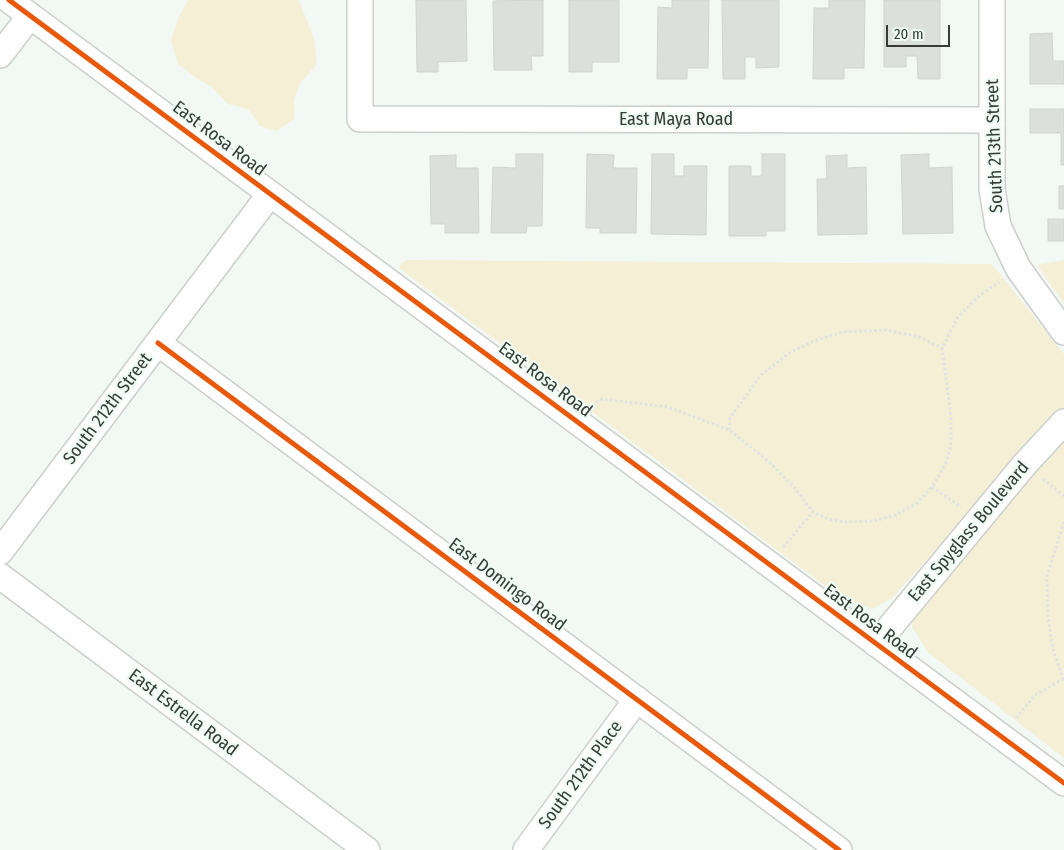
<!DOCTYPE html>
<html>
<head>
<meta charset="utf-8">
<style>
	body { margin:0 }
	#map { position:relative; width:1064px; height:850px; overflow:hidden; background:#f2f8f4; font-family:"Fira Sans Condensed",sans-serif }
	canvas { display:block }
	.scale { position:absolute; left:886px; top:25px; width:64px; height:22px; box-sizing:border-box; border:2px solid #363b37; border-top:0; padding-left:6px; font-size:15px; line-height:18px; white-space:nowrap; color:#363b37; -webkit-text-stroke:4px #eefcf3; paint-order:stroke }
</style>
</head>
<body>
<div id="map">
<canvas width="1064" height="850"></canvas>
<div class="scale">20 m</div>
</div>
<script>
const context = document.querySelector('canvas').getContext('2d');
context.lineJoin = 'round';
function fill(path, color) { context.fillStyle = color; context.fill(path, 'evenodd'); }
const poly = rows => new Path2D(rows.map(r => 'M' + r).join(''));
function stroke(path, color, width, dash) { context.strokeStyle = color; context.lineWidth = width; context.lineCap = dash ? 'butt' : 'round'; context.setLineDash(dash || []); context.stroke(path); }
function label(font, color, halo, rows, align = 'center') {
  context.font = font + ' "Fira Sans Condensed",sans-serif'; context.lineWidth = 4.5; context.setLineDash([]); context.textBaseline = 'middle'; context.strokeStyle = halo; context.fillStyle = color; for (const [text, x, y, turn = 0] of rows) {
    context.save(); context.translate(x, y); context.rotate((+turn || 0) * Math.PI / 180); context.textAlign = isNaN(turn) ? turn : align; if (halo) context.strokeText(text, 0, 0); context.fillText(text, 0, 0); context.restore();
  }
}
fill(poly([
	[188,0,299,0,314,39,317,64,300,83,294,100,294,119,277,131,260,126,248,109,228,104,212,87,199,80,178,64,171,40,179,16],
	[406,260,992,264,1064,354,1064,408,892,598,873,609,840,597,398,267],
	[1064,260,1064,304,1037,265],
	[1064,439,1064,758,929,653,912,627,921,590]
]), '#f5efd5');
const building = poly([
	[416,0,466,0,467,61,438,62,438,72,417,72,416,0],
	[543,0,543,56,531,56,532,70,494,70,493,1,543,0],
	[569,0,619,0,619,62,592,62,592,72,569,72,569,0],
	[672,0,709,0,708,68,687,68,687,79,657,79,658,7,672,8,672,0],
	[722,0,779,0,779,67,756,68,756,57,745,57,745,79,723,79,722,0],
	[829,0,865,0,864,68,844,68,844,79,813,79,814,8,829,8,829,0],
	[884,0,940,0,940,79,918,79,917,56,906,56,906,67,884,67,884,0],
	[1052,33,1053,61,1064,61,1064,84,1030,84,1030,34,1052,33],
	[1030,109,1064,109,1064,165,1061,165,1061,133,1030,133,1030,109],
	[516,154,543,154,542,226,527,226,526,233,491,233,493,167,516,168,516,154],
	[587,154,614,155,613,168,637,168,636,233,600,233,600,228,586,228,587,154],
	[652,154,674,154,674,176,684,176,684,166,707,166,706,235,651,234,652,154],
	[762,154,785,154,785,231,766,231,766,236,729,236,729,166,751,166,751,176,762,176,762,154],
	[929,154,929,168,952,167,953,233,903,234,901,155,929,154],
	[456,155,456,168,478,168,479,233,445,233,445,224,431,224,430,156,456,155],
	[847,155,847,168,866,167,867,234,818,235,817,179,827,179,826,156,847,155],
	[1059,186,1064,186,1064,209,1059,209,1059,186],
	[1048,219,1064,219,1064,241,1048,241,1048,219]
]);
fill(building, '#dce0dc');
stroke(building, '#d0d4d0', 1);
const minor = poly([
	[9,0,1064,783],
	[360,0,360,119,992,120],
	[992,0,992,189,998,226,1018,268,1064,332],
	[0,55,30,16],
	[158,343,839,850],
	[0,552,270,194],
	[0,576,367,850],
	[876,644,1025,464,1064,422],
	[526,850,637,699]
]);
stroke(minor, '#ccd0cd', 28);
stroke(poly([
	[593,406,600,399,668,407,729,430,767,460,793,486,813,512,828,519,844,522,873,521,896,515,917,503,932,487,946,463,951,445,951,417,942,348,958,317,979,296,999,282],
	[729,430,730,418,761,375,789,353,814,341,842,332,886,330,919,337,942,348],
	[1043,479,1064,496],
	[932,487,961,507],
	[1064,522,1047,576,1048,618,1053,649,1064,681],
	[783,547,813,512],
	[1016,718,1035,695,1063,679]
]), '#e0e3e1', 3, [2.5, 2.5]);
stroke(minor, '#fdfefd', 25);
stroke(poly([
	[9,0,1064,783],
	[158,343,839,850]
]), '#e8590c', 5);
label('18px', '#363b37', '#eefcf3', [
	["East Maya Road",676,120],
	["East Rosa Road",219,139,37],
	["South 213th Street",995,146,-92],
	["East Rosa Road",545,380,37],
	["South 212th Street",108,409,-53],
	["East Spyglass Boulevard",969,532,-50],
	["East Domingo Road",507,585,37],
	["East Rosa Road",870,622,37],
	["East Estrella Road",183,713,37],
	["South 212th Place",581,775,-54]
]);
</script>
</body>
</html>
